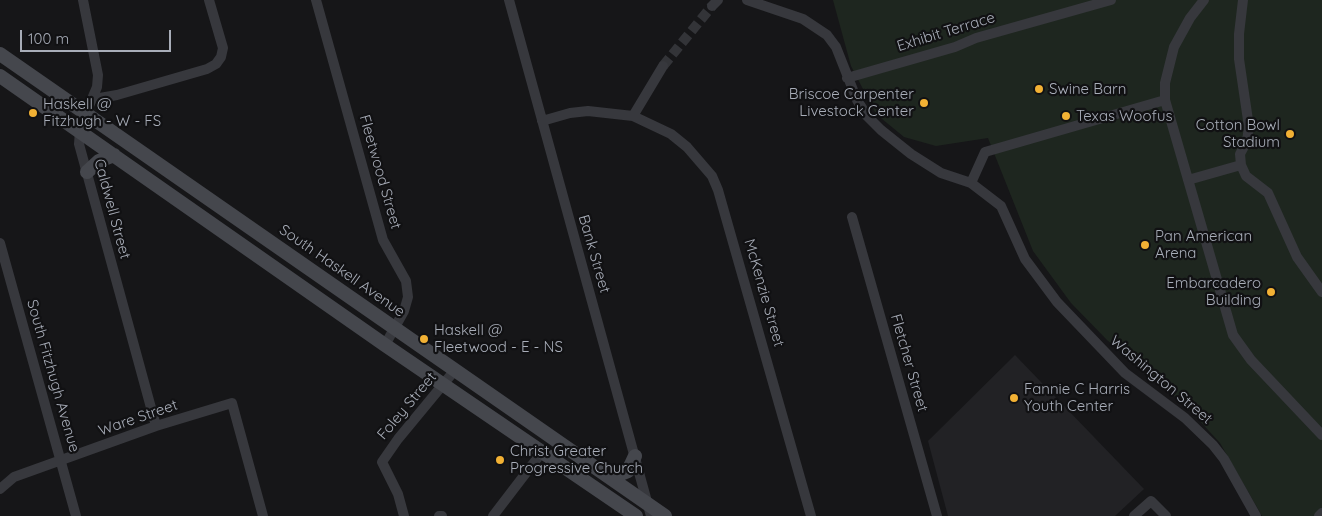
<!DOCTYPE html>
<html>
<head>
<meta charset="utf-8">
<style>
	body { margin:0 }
	#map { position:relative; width:1322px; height:516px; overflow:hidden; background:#161618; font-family:Quicksand,sans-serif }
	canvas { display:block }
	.scale { position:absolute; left:20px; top:30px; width:151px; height:22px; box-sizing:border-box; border:2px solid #a8adb8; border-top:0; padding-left:6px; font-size:15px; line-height:18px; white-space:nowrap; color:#a8adb8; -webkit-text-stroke:4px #111113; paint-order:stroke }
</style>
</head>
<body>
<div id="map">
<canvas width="1322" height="516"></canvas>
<div class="scale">100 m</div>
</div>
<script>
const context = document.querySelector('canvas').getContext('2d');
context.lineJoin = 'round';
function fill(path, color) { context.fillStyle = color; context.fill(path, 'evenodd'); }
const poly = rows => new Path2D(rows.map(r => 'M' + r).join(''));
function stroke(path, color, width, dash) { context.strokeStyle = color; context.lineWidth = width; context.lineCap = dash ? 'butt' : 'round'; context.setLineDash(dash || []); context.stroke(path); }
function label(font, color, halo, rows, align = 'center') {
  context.font = font + ' Quicksand,sans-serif'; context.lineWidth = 4.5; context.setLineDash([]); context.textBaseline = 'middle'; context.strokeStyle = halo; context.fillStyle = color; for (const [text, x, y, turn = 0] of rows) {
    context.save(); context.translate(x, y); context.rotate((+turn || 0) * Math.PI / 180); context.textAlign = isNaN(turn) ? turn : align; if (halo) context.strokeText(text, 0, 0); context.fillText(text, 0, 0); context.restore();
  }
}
fill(poly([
	[1015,355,1144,489,1115,516,948,516,928,441]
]), '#222225');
fill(poly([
	[833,0,1322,0,1322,516,1262,516,1220,443,1186,406,1107,340,1071,303,1033,251,988,138,936,146,904,137,876,114,851,66]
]), '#1e261f');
stroke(poly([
	[663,66,712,6]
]), '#333438', 10, [10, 5]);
stroke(poly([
	[83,0,98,75,97,87,86,113,80,131,79,144,156,426],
	[316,0,383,240,406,281,408,297,404,311,385,345],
	[509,0,651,516],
	[747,0,803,19,827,35,836,47,857,100,867,116,881,130,911,154,941,173,971,183,1001,206,1025,259,1057,302,1125,373,1185,418,1213,445,1224,459,1256,516],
	[1243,0,1239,34,1239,59,1249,127,1247,141,1240,154,1241,165,1246,176,1268,193,1297,257,1322,292],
	[712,6,718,0],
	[847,78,955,47,976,38,1111,0],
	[94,99,117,95,207,69,216,64,221,57,223,48,209,0],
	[1165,100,1233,335,1251,360,1322,435],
	[633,116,671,134,687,147,712,176,718,190,811,516],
	[542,121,570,113,588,111,633,116,663,66],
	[1188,180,1241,165],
	[971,183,985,152,1165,100,1165,83,1174,47,1190,18,1204,0],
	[852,217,937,516],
	[0,243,76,516],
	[0,489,14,477,156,426,232,403,263,516],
	[404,516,398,494,382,462,398,439,455,370],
	[439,516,442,516],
	[493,516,542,452],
	[1134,516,1151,501,1166,516],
	[1319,516,1322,513]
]), '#37383d', 10);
stroke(poly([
	[0,54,665,516],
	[0,76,385,345,636,516],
	[87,172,99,161,114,155],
	[611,478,628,471,635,456]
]), '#45474d', 14);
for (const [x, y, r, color] of [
	[1039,89,5,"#f2b134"],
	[924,103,5,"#f2b134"],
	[33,113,5,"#f2b134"],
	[1066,116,5,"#f2b134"],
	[1290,134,5,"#f2b134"],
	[1145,245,5,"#f2b134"],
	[1271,292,5,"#f2b134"],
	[424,339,5,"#f2b134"],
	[1014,398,5,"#f2b134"],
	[500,460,5,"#f2b134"]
]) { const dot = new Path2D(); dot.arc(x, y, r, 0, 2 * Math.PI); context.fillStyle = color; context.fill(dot); stroke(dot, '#111113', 2); }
label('15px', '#a8adb8', '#111113', [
	["Exhibit Terrace",946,32,-17],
	["Fleetwood Street",380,172,74],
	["Caldwell Street",112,209,75],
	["Bank Street",594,254,74],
	["South Haskell Avenue",342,271,35],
	["McKenzie Street",764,293,74],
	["Fletcher Street",909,363,74],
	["South Fitzhugh Avenue",53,376,74],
	["Washington Street",1161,380,40],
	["Foley Street",407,406,-50],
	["Ware Street",138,418,-19]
]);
label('15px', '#a8adb8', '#111113', [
	["Swine Barn",1049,89],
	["Briscoe Carpenter",914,94,"right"],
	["Livestock Center",914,111,"right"],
	["Haskell @",43,104],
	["Fitzhugh - W - FS",43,121],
	["Texas Woofus",1076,116],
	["Cotton Bowl",1280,125,"right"],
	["Stadium",1280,142,"right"],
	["Pan American",1155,236],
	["Arena",1155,253],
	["Embarcadero",1261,283,"right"],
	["Building",1261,300,"right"],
	["Haskell @",434,330],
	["Fleetwood - E - NS",434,347],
	["Fannie C Harris",1024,389],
	["Youth Center",1024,406],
	["Christ Greater",510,451],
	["Progressive Church",510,468]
], 'left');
</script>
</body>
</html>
